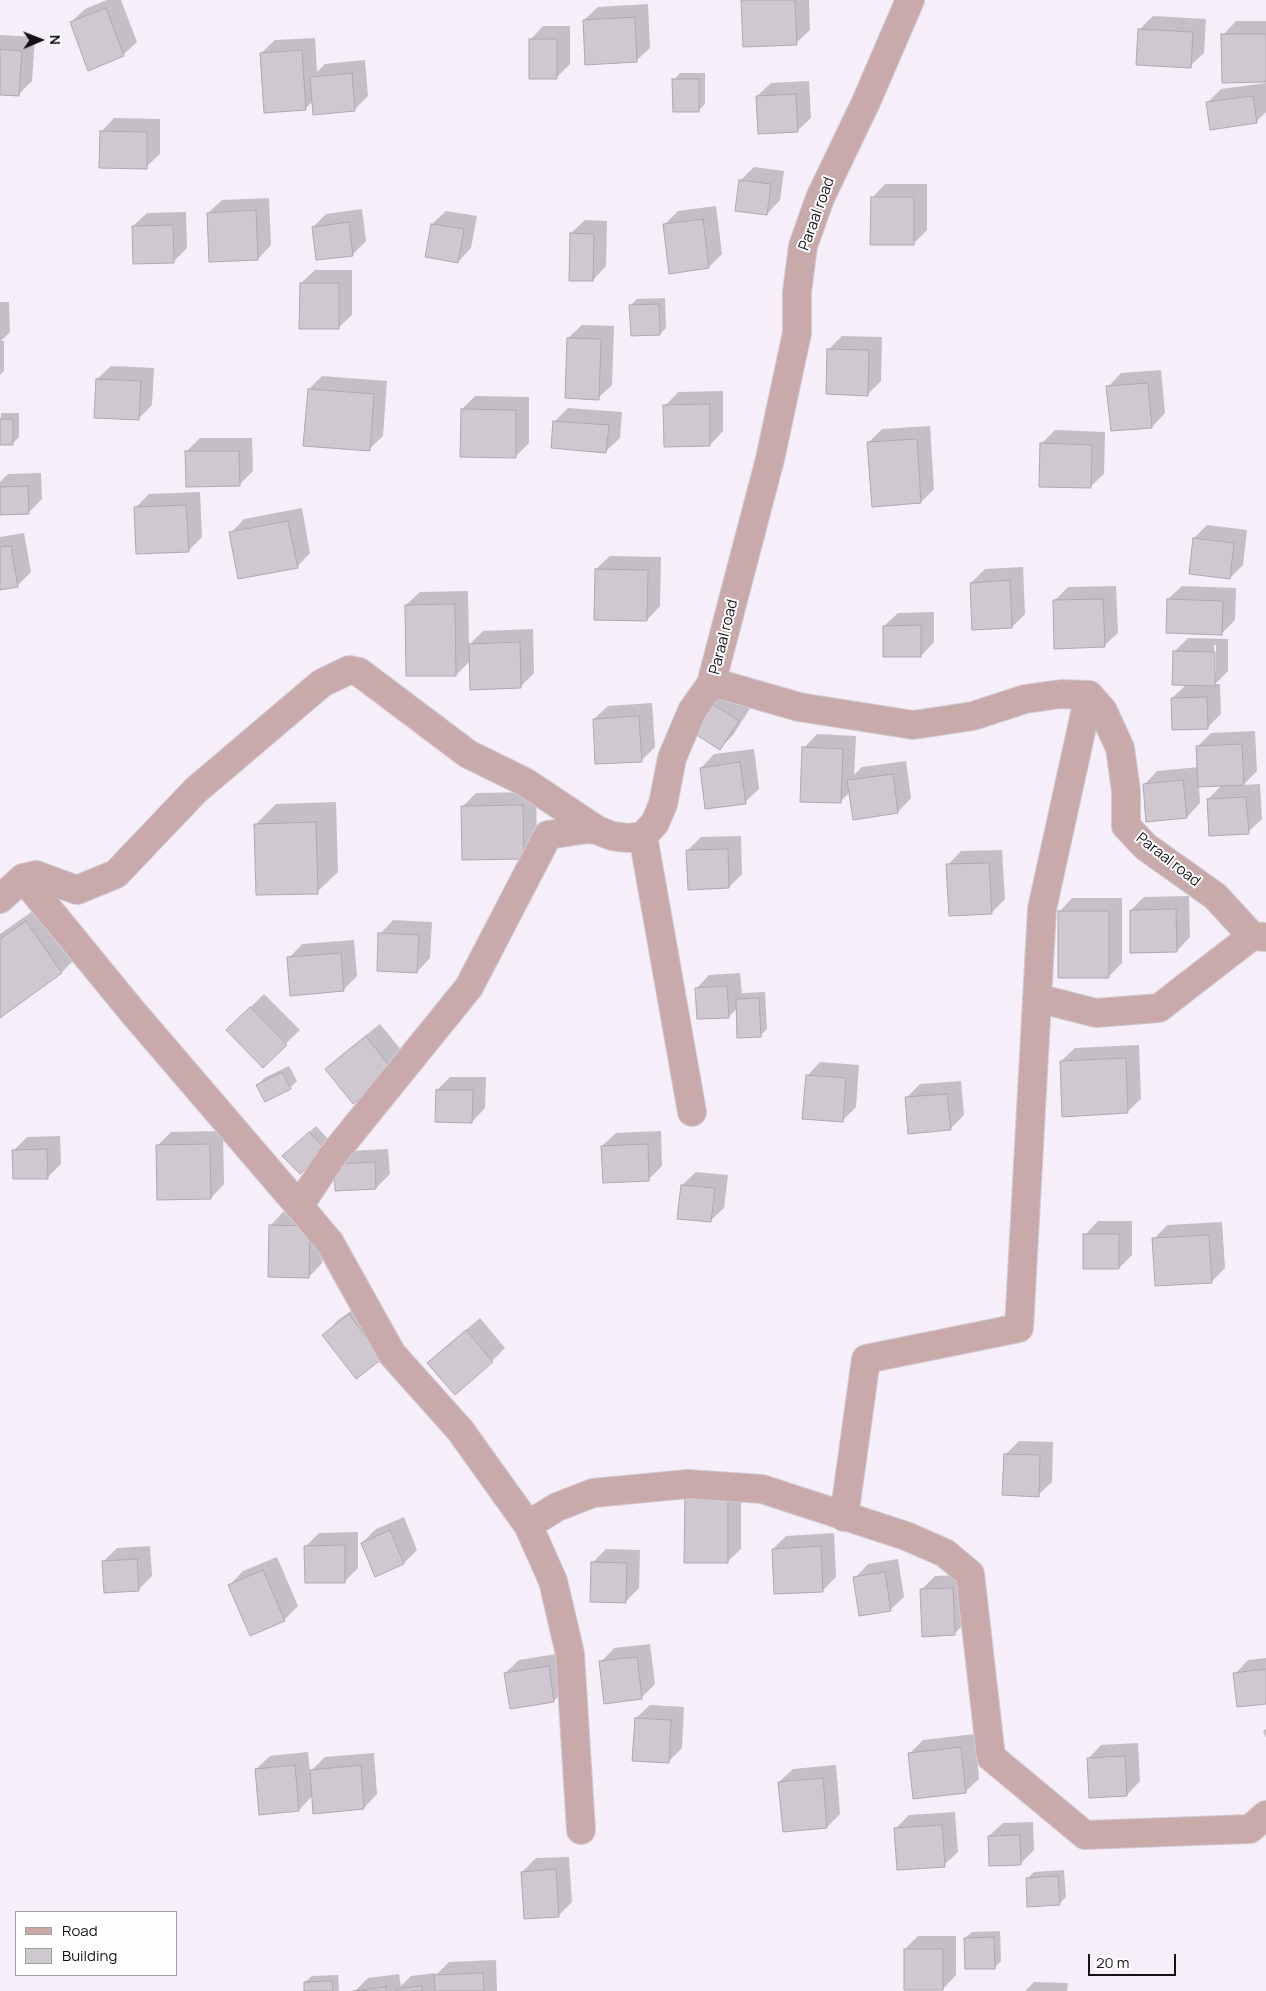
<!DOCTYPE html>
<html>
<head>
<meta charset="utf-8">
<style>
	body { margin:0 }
	#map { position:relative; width:1266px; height:1991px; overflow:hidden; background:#f6eef8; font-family:Manrope,sans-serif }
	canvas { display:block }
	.legend { position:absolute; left:15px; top:1911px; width:162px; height:65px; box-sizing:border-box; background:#fefefe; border:1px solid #a1a0a1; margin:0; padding:6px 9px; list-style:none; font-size:15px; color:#151216 }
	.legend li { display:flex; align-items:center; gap:10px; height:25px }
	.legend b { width:25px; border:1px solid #a1a0a1 }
	.north { position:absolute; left:15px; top:15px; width:50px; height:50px; -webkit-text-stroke:4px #fefefe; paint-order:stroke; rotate:89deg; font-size:14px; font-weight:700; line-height:20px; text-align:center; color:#151216 }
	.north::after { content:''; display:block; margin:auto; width:18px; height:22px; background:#151216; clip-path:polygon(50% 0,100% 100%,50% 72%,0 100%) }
	.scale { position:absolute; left:1088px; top:1954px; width:88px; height:22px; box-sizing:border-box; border:2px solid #151216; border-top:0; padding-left:6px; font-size:15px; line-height:18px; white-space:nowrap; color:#151216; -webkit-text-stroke:4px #fefefe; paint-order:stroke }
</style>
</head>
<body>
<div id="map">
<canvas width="1266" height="1991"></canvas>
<ul class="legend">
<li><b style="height:6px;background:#c9aaab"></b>Road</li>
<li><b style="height:14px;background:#cfc8d1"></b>Building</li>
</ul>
<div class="north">N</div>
<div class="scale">20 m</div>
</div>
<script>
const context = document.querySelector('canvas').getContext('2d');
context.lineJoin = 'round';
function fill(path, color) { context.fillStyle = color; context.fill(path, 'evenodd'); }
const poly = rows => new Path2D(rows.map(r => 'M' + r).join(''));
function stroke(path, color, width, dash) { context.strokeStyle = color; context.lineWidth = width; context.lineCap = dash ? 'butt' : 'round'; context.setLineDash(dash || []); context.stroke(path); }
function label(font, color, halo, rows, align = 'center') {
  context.font = font + ' Manrope,sans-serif'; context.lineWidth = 4; context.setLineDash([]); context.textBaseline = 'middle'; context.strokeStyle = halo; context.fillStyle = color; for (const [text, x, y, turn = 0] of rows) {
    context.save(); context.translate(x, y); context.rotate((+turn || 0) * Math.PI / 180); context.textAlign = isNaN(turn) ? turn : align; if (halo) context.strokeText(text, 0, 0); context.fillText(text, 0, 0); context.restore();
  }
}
fill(poly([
	[107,0,121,0,137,42,123,55,71,22,85,9],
	[743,0,809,0,810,30,796,43],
	[648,4,650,48,636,61,584,20,598,7],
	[1153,16,1206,19,1204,53,1190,66,1139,30],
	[1236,21,1266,21,1266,81,1223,35],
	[543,26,570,26,570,64,557,77,530,40],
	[0,35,35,37,32,81,18,95,0,94],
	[315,38,317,72,325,64,365,60,368,96,354,110,314,100,305,109,261,53,275,40],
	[680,73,705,73,705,104,699,110,674,80],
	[809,81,811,118,797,131,757,96,771,83],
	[1266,83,1266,112,1256,122,1207,103,1221,89],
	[114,118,160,119,160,154,146,167,101,132],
	[754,167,784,171,780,200,767,214,740,181],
	[885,184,927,184,927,230,914,243,872,198],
	[269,198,271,245,258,259,208,213,222,200],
	[716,206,722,254,709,267,664,225,678,211],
	[362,209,366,241,352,255,313,227,326,214],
	[446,211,477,216,471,248,458,262,432,224],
	[186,212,187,248,173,262,133,226,147,213],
	[585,220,607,221,606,266,593,280,571,233],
	[315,270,352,270,352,315,338,328,301,283],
	[665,298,666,328,660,334,630,306,637,299],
	[0,302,9,302,10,332,1,341,4,341,4,371,0,375],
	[582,325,614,326,612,385,598,398,568,338],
	[842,336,882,337,881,381,867,395,829,349],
	[111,366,154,368,152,405,138,419,97,379],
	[1161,370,1165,413,1152,427,1108,387,1121,373],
	[322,376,387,381,383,436,369,449,309,389],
	[723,391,723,431,710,445,665,406,678,392],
	[475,396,529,397,529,443,515,457,462,409],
	[568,408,622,412,620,438,606,451,555,421],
	[1,413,19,413,19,437,12,444,0,444],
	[930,426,934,489,921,502,868,443,882,429],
	[1055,430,1105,432,1104,474,1090,487,1041,444],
	[200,438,252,438,253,471,239,485,186,452],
	[41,473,42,499,28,513,0,514,0,482,8,474],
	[200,492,202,537,188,551,135,508,149,494],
	[302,508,310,553,297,567,231,533,244,519],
	[1207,525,1247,530,1243,565,1230,578,1194,538],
	[24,533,31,572,17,586,0,588,0,537],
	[610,556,661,557,660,606,647,620,596,569],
	[1023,567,1025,614,1012,627,971,583,985,569],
	[1116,586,1118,633,1104,646,1054,601,1068,587],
	[1182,586,1236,588,1235,620,1221,634,1168,599],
	[468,591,469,645,483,631,533,629,534,673,520,687,471,660,456,675,406,605,420,592],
	[934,612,934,642,921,656,884,626,898,613],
	[1188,638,1228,639,1228,671,1215,684,1220,684,1221,714,1207,728,1172,698,1187,684,1174,652],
	[1214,645,1216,645,1216,673,1214,673],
	[725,690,751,707,733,735,719,749,712,703],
	[652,703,655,747,641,761,594,719,608,706],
	[1255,731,1257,771,1243,785,1260,784,1262,819,1248,832,1208,799,1222,785,1199,786,1200,803,1187,817,1144,785,1157,771,1199,767,1198,746,1211,733],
	[817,734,856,736,854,775,862,767,906,761,911,798,898,812,850,792,840,802,804,748],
	[754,749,759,789,745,802,701,768,714,754],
	[536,792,537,845,523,858,463,806,476,793],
	[336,802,338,872,317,892,256,824,276,804],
	[741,836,742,874,729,887,688,850,701,837],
	[1002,850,1005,899,991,913,948,865,961,851],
	[1189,896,1190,937,1177,951,1131,910,1144,897],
	[1072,898,1122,898,1122,963,1109,976,1059,912],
	[47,901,82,952,62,972,0,1016,0,934],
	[393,920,432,922,430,958,417,972,380,934],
	[354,940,357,976,343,990,289,958,302,944],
	[740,973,742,994,743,993,765,992,767,1029,760,1036,737,1008,729,1017,696,989,709,975],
	[264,994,300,1030,263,1066,228,1030],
	[380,1024,407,1057,393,1071,326,1069,340,1056],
	[1139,1045,1141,1099,1127,1112,1061,1061,1075,1048],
	[820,1062,859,1065,856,1107,843,1120,807,1076],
	[289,1066,297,1081,290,1088,258,1085,264,1078],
	[450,1077,486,1077,485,1108,472,1122,437,1090],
	[961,1081,964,1115,950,1129,906,1098,920,1084],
	[316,1126,332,1143,300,1173,291,1149],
	[223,1131,224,1184,211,1198,158,1145,171,1132],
	[661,1131,662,1166,648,1180,602,1146,616,1133],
	[60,1136,61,1164,47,1178,14,1150,27,1137],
	[388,1149,390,1174,376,1188,335,1164,349,1151],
	[696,1172,728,1175,724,1208,710,1221,682,1185],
	[283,1212,323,1212,322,1263,309,1277,270,1226],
	[1098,1221,1132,1221,1132,1255,1119,1268,1085,1235],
	[1222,1222,1225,1268,1212,1281,1154,1239,1167,1225],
	[363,1302,382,1358,324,1335,337,1321],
	[480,1318,505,1348,492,1361,442,1350],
	[1019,1441,1053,1442,1052,1482,1038,1495,1006,1454],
	[741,1481,741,1549,727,1562,685,1562],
	[404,1517,417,1550,404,1563,376,1575,362,1543,376,1529],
	[358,1532,358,1568,345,1581,306,1546,319,1533],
	[834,1533,836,1577,823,1590,773,1549,786,1536],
	[150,1546,152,1576,138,1590,104,1561,117,1548],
	[606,1549,640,1550,639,1588,625,1602,592,1563],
	[277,1557,298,1606,284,1620,230,1585,243,1571],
	[898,1559,904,1597,890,1610,855,1578,868,1564],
	[966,1575,968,1620,954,1634,921,1590,935,1576],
	[650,1644,655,1684,641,1698,601,1662,614,1648],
	[562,1653,567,1687,554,1701,505,1673,519,1660],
	[1266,1658,1266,1703,1235,1674,1248,1660],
	[650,1705,684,1707,682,1748,669,1761,636,1718],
	[1266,1729,1266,1738,1263,1731],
	[975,1734,979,1779,965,1792,910,1753,923,1740],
	[1138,1743,1140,1781,1127,1795,1088,1759,1101,1745],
	[308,1752,310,1772,325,1757,374,1753,377,1794,364,1808,313,1795,299,1810,256,1769,270,1756],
	[836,1765,840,1814,827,1827,779,1782,793,1769],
	[955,1812,958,1852,944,1865,895,1829,909,1815],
	[1033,1822,1034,1850,1020,1864,989,1836,1003,1823],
	[569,1857,572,1902,558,1916,522,1872,536,1858],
	[1064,1870,1066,1897,1059,1904,1027,1879,1034,1872],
	[1000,1931,1001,1961,994,1968,965,1938,972,1932],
	[918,1936,956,1936,956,1975,943,1989,905,1949],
	[496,1960,497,1991,355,1991,368,1978,399,1974,401,1986,411,1976,435,1973,435,1976,449,1962],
	[338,1975,339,1991,306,1991,305,1982,312,1976],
	[1034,1982,1068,1983,1067,1991,1025,1991]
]), '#0003');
const building = poly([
	[741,0,795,0,797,45,743,47,741,0],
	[106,8,124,56,88,71,70,22,106,8],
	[635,17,637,62,585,65,583,20,635,17],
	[1138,29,1193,32,1191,68,1136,65,1138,29],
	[1221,34,1266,34,1266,82,1222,83,1221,34],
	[529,39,557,39,557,79,529,79,529,39],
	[0,49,22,51,19,96,0,95,0,49],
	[302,50,306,110,264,113,260,53,302,50],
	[352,73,355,111,313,115,310,77,352,73],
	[672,79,699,79,699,112,673,112,672,79],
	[796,94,798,132,758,134,756,96,796,94],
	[1253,96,1257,123,1210,130,1206,102,1253,96],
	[100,131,147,132,147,169,99,168,100,131],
	[739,180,771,184,767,215,735,211,739,180],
	[871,197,914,197,914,245,870,245,871,197],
	[256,210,258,260,209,262,207,213,256,210],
	[703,219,709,268,669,274,663,224,703,219],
	[349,222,353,256,316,260,312,227,349,222],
	[431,224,464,229,458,263,425,257,431,224],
	[173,225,174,263,133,264,132,226,173,225],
	[570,233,594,234,593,281,569,281,570,233],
	[300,283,339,283,339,329,299,329,300,283],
	[659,304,660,335,631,336,629,305,659,304],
	[567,338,601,339,599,400,565,398,567,338],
	[827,349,869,350,868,396,826,394,827,349],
	[96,379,141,381,139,420,94,418,96,379],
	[1148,383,1152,428,1111,431,1106,386,1148,383],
	[308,389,374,394,370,451,303,446,308,389],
	[710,404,710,446,664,447,663,405,710,404],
	[461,409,516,410,516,458,460,457,461,409],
	[0,419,13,419,13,445,0,445,0,419],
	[553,421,609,425,606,453,551,448,553,421],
	[917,439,921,503,872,507,867,442,917,439],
	[1040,443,1092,445,1091,488,1039,487,1040,443],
	[185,451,239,451,240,486,186,487,185,451],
	[28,486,29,514,0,515,0,487,28,486],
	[186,505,189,552,136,554,134,507,186,505],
	[288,521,298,568,238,579,229,532,288,521],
	[1193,538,1234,543,1230,579,1189,574,1193,538],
	[11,546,18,587,0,590,0,547,11,546],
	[595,569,648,570,647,621,594,620,595,569],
	[1010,580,1012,628,972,630,970,583,1010,580],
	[1103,599,1105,647,1054,649,1053,600,1103,599],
	[1167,599,1223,601,1222,635,1166,633,1167,599],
	[455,604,456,676,406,676,405,605,455,604],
	[921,625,921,657,883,657,883,626,921,625],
	[520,642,521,688,470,690,469,644,520,642],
	[1173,651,1215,652,1215,686,1172,685,1173,651],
	[1207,697,1208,729,1172,730,1171,698,1207,697],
	[711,703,739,721,720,750,692,732,711,703],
	[639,716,642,762,595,764,593,719,639,716],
	[1242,744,1244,785,1198,787,1196,746,1242,744],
	[802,747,843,749,841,803,800,802,802,747],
	[740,762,746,804,705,809,700,768,740,762],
	[893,774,898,813,853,820,847,780,893,774],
	[1183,780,1187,818,1146,822,1143,784,1183,780],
	[1246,797,1249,834,1209,836,1207,799,1246,797],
	[523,805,524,859,462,860,461,806,523,805],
	[316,822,318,894,256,895,254,824,316,822],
	[728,849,729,888,688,890,686,850,728,849],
	[989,863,992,914,949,916,946,864,989,863],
	[1176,909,1177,952,1130,953,1130,910,1176,909],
	[1058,911,1109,911,1109,978,1058,978,1058,911],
	[26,921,62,973,0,1018,0,939,26,921],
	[378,933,419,935,417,973,377,971,378,933],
	[341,953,344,991,290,996,287,957,341,953],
	[727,986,729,1018,697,1019,695,988,727,986],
	[759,998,761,1037,737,1038,736,999,759,998],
	[250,1007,287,1045,263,1068,226,1030,250,1007],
	[366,1036,394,1072,353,1104,325,1069,366,1036],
	[1126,1058,1128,1113,1062,1117,1060,1061,1126,1058],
	[282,1072,291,1089,265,1102,256,1085,282,1072],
	[806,1075,846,1078,843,1122,802,1119,806,1075],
	[436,1090,473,1090,472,1123,435,1122,436,1090],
	[947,1094,951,1130,908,1134,905,1097,947,1094],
	[309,1132,326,1150,300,1174,282,1156,309,1132],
	[210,1144,211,1199,157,1200,156,1145,210,1144],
	[648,1144,649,1181,603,1183,601,1146,648,1144],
	[47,1149,48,1179,13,1179,12,1150,47,1149],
	[375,1162,376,1189,335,1191,334,1164,375,1162],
	[681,1185,715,1188,711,1222,677,1219,681,1185],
	[269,1225,310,1226,309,1278,268,1277,269,1225],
	[1083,1234,1119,1234,1119,1269,1083,1269,1083,1234],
	[1209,1235,1212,1283,1155,1286,1152,1238,1209,1235],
	[349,1314,382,1359,356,1379,322,1335,349,1314],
	[466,1330,493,1362,455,1395,427,1363,466,1330],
	[1004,1454,1040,1455,1039,1497,1002,1495,1004,1454],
	[685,1494,728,1494,728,1563,684,1563,685,1494],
	[390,1530,404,1564,375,1577,361,1543,390,1530],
	[345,1545,345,1583,305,1583,304,1546,345,1545],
	[821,1546,823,1592,774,1594,772,1549,821,1546],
	[137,1559,139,1591,104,1593,102,1561,137,1559],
	[591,1562,627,1563,626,1603,590,1602,591,1562],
	[263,1570,285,1621,250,1636,228,1585,263,1570],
	[885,1572,891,1611,859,1616,853,1577,885,1572],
	[953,1588,955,1635,922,1637,920,1589,953,1588],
	[637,1657,642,1699,604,1704,599,1661,637,1657],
	[549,1666,554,1702,510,1709,504,1673,549,1666],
	[1266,1669,1266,1704,1237,1707,1233,1673,1266,1669],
	[635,1718,671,1720,669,1763,632,1761,635,1718],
	[961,1747,966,1793,913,1799,908,1753,961,1747],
	[1125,1756,1127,1796,1089,1798,1087,1758,1125,1756],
	[295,1765,299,1811,259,1815,255,1769,295,1765],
	[361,1765,364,1809,313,1814,310,1770,361,1765],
	[823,1778,827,1828,783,1832,778,1782,823,1778],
	[942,1825,945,1867,897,1870,894,1828,942,1825],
	[1020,1835,1021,1865,989,1866,988,1836,1020,1835],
	[556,1869,559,1917,524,1919,521,1872,556,1869],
	[1058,1876,1060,1905,1027,1907,1026,1878,1058,1876],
	[994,1937,995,1969,965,1969,964,1938,994,1937],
	[904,1949,943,1949,943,1990,904,1990,904,1949],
	[483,1973,484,1991,435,1991,434,1975,483,1973],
	[332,1981,333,1991,304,1991,304,1982,332,1981],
	[422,1986,422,1991,397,1991,396,1989,422,1986],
	[386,1987,386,1991,353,1991,386,1987]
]);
fill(building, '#cfc8d1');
stroke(building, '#afa7b1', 1);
const minor = poly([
	[711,684,726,686,799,707,913,725,973,716,1025,699,1061,694,1089,695,1103,711,1120,748,1126,791,1126,826,1146,847,1215,896,1252,936,1266,937],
	[643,836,692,1112],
	[23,878,131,1010,299,1206,330,1243,392,1354,460,1430,528,1525,553,1581,570,1654,581,1830],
	[0,899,23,878,36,875,77,890,116,874,196,790,322,683,349,670,359,672,468,754,525,782,597,830,612,836,628,838,643,836,655,823,663,804,672,758,692,711,711,684,770,459,797,333,797,292,803,246,820,198,866,102,910,0],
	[1037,998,1096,1013,1159,1008,1252,936],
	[299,1206,333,1155,469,987,548,835,587,829,597,830],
	[844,1517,866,1359,1019,1328,1042,909,1089,695],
	[528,1525,557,1507,593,1493,688,1484,762,1489,906,1536,945,1553,970,1574,991,1757,1085,1835,1250,1829,1266,1815]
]);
stroke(minor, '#d2cbd4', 30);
stroke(minor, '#c9aaab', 28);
label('15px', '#151216', '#fefefe', [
	["Paraal road",817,214,-70],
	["Paraal road",724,637,-76],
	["Paraal road",1168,860,38]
]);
</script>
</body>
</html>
